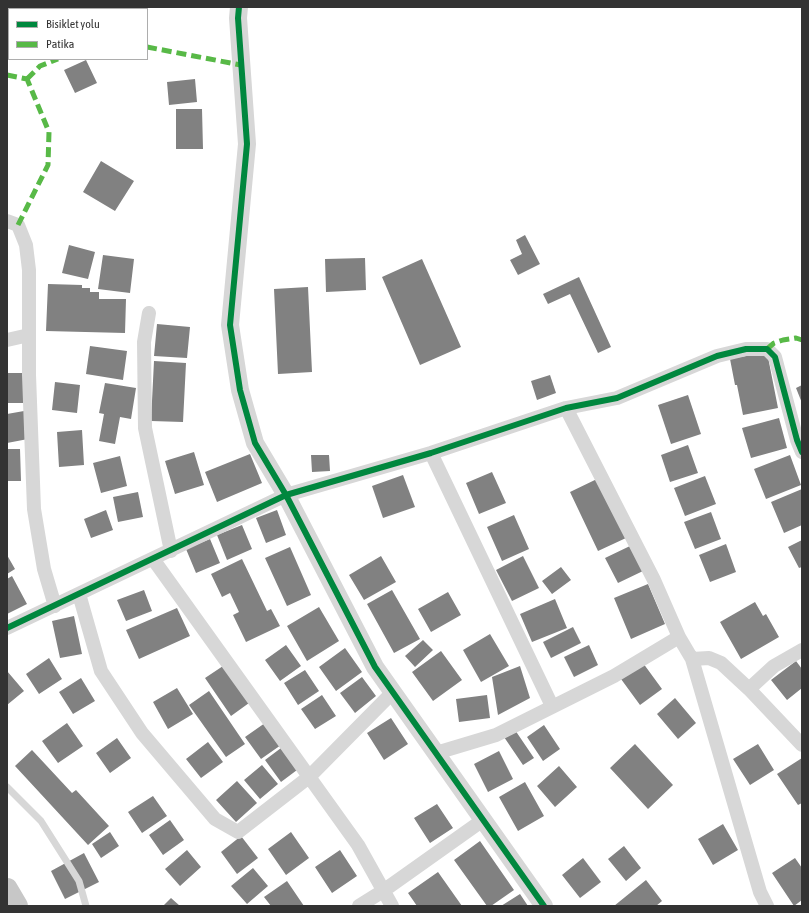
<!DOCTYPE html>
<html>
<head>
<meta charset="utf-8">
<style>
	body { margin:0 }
	#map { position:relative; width:809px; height:913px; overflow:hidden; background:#fff; font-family:"Asap Condensed",sans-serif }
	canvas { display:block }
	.frame { position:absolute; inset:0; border:8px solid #333; pointer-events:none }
	.legend { position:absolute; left:8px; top:8px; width:140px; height:52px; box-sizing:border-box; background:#fff; border:1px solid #adadad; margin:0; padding:5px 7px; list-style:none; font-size:12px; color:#333 }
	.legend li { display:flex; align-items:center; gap:8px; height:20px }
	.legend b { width:20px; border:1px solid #adadad }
</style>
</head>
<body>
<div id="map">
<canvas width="809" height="913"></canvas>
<div class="frame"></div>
<ul class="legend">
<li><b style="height:5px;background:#00873e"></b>Bisiklet yolu</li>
<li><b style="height:5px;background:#58b947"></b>Patika</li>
</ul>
</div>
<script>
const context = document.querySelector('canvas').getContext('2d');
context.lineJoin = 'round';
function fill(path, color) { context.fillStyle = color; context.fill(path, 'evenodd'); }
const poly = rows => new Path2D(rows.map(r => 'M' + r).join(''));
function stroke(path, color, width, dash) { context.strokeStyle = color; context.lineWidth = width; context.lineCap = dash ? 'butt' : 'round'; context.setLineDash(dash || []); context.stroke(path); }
fill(poly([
	[86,60,97,83,75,93,64,70],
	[195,79,197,102,169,105,167,82],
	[176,109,202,109,203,149,176,149],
	[101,161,134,181,115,211,83,192],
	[525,235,540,264,518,275,510,260,522,254,516,240],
	[69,245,95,252,88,279,62,273],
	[103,255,134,259,130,293,98,289],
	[365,258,366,290,326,292,325,259],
	[422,259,461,347,420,365,382,277],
	[579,277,611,347,598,353,570,294,548,304,543,294],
	[48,284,82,285,82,288,90,288,90,292,99,292,99,299,126,299,125,333,46,331],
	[308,287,312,372,278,374,274,289],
	[157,324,190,327,187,358,154,356],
	[90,346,127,351,123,380,86,374],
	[767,352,778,408,743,415,737,385,735,385,730,359],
	[154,361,186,363,183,422,151,421],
	[7,373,26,373,26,403,7,403],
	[550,375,556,393,537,400,531,381],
	[55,382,80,385,77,413,52,410],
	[105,383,136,388,131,419,120,417,115,444,99,441,104,414,99,413],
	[802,385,802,403,796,388],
	[688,395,701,434,671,444,658,405],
	[24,411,28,439,7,443,7,414],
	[779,418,787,448,751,458,742,428],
	[82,430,84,465,59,467,57,432],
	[688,445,698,473,670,482,661,455],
	[7,449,20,449,21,481,7,481],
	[194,452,204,485,175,494,165,461],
	[250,454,262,483,217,502,205,472],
	[311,455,329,455,330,471,312,472],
	[790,455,801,485,766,499,754,469],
	[120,456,127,486,101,493,93,463],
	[492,472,506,503,479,514,466,483],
	[403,475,415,507,383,518,372,486],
	[705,476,716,504,685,516,674,488],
	[599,478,626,538,598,551,570,492],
	[802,489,802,525,784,533,771,502],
	[138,492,143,517,118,522,113,497],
	[106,510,113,530,91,538,84,519],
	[277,510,286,535,266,543,256,518],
	[711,512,721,539,695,549,684,522],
	[514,515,529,549,502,561,487,527],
	[242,525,252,549,227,560,217,535],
	[210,539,220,563,196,573,186,549],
	[802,540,802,567,799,568,788,547],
	[726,544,736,572,710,582,699,555],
	[630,546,643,571,618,583,605,558],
	[290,547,311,595,287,606,265,558],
	[7,555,15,569,7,574],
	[381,556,396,582,364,600,349,575],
	[523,556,539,588,512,601,496,570],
	[242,559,267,611,271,609,280,626,246,642,233,615,239,612,230,593,222,597,211,574],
	[561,567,571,580,552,594,542,581],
	[12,576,27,604,7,614,7,579],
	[648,584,665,624,631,639,614,598],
	[144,590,152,611,126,621,117,600],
	[392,590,420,639,394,653,367,604],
	[448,592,461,615,431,632,418,609],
	[555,599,567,628,532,642,520,614],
	[755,602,763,616,766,614,779,637,741,659,720,622],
	[319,607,339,641,307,661,287,626],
	[177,608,190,636,139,659,126,630],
	[74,616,82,654,60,658,52,621],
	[573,627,581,643,551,658,543,642],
	[490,634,509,666,481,682,463,650],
	[423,640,433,650,415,667,405,656],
	[286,645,301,666,280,681,265,660],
	[589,645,598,665,574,677,564,657],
	[345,648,362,672,336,691,319,667],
	[441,651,462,680,433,701,412,672],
	[49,658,62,679,39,694,26,674],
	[796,661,802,669,802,688,787,700,771,680],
	[643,663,662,689,640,705,621,679],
	[223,666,249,703,231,716,205,678],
	[520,666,530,698,498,715,492,677],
	[305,670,319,691,298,705,284,683],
	[7,671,24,691,7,705],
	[362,677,376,696,355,713,340,693],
	[81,678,95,701,73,714,59,692],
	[177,688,193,714,168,729,153,702],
	[209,691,245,744,226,757,189,705],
	[322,695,336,716,315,729,301,709],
	[487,695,490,718,459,722,456,699],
	[675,698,696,723,678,739,657,714],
	[391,718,408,744,384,760,367,733],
	[67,723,83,746,58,763,42,741],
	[265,723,281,745,261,759,245,737],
	[544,725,560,749,543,761,527,737],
	[515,730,534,758,523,765,504,737],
	[117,738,131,758,110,773,96,753],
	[208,742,223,762,201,778,186,759],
	[635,744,673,785,648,809,610,768],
	[758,744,774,770,750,785,733,759],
	[285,745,301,767,281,782,265,760],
	[32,750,72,793,76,790,109,826,88,845,15,766],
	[499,751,513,779,488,792,474,764],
	[802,758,802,803,798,805,777,774],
	[262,765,278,784,260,799,244,780],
	[559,766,577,787,555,807,537,786],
	[237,781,257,803,236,822,216,800],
	[525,782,544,816,518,831,499,797],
	[153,796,167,816,142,833,128,812],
	[437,804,453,828,430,843,414,818],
	[170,820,184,840,163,855,149,835],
	[723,824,738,850,713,865,698,839],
	[110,832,119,846,101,858,92,844],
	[291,832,309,858,286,875,268,849],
	[241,836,258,858,237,874,221,852],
	[480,841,514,890,491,906,487,906,454,860],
	[624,846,641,868,626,881,608,859],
	[187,850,201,867,180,886,165,869],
	[340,850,357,876,332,893,315,867],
	[84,853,99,882,65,899,51,871],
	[583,858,601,882,580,898,562,875],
	[795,858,802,868,802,900,794,906,772,873],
	[253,868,268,886,247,904,231,886],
	[438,872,462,906,417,906,408,893],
	[646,880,662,901,656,906,614,906],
	[287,881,304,906,271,906,264,897],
	[520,894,528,906,501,906],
	[171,898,180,906,163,906]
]), '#818181');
stroke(poly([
	[7,787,41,821,79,881,86,906]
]), '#d7d7d7', 7);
stroke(poly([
	[7,221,18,225,26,245,29,270,29,375,34,509,44,569,55,606],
	[149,313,144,342,145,428,171,551],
	[7,340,29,335],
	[566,408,654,580,679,637,692,659,760,892,767,906],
	[431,453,552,706],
	[153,559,358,845,392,906],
	[79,594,101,671,142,733,215,819,238,832,309,777,393,692],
	[7,628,286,495,431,453,566,408,617,398,717,356,746,349,767,349,775,357,797,440,802,452],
	[692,659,709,658,721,663,749,689,802,745],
	[749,689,774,666,802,650],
	[436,753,496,735,614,676,679,637],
	[359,906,383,891,483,820]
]), '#d7d7d7', 14);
stroke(poly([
	[239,7,238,18,247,144,230,325,240,390,255,443,286,495,375,667,544,906]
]), '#d7d7d7', 18);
stroke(poly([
	[7,889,17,906]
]), '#c7c7c7', 22);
stroke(poly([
	[147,47,241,65],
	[7,75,27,79],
	[27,79,40,66,58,59],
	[18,225,48,165,49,132,27,79],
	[767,349,774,343,783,340,796,338,802,340]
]), '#58b947', 5, [10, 5]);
stroke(poly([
	[239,7,238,18,247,144,230,325,240,390,255,443,286,495,375,667,544,906],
	[7,628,286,495,431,453,566,408,617,398,717,356,746,349,767,349,775,357,797,440,802,452]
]), '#00873e', 6);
</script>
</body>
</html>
